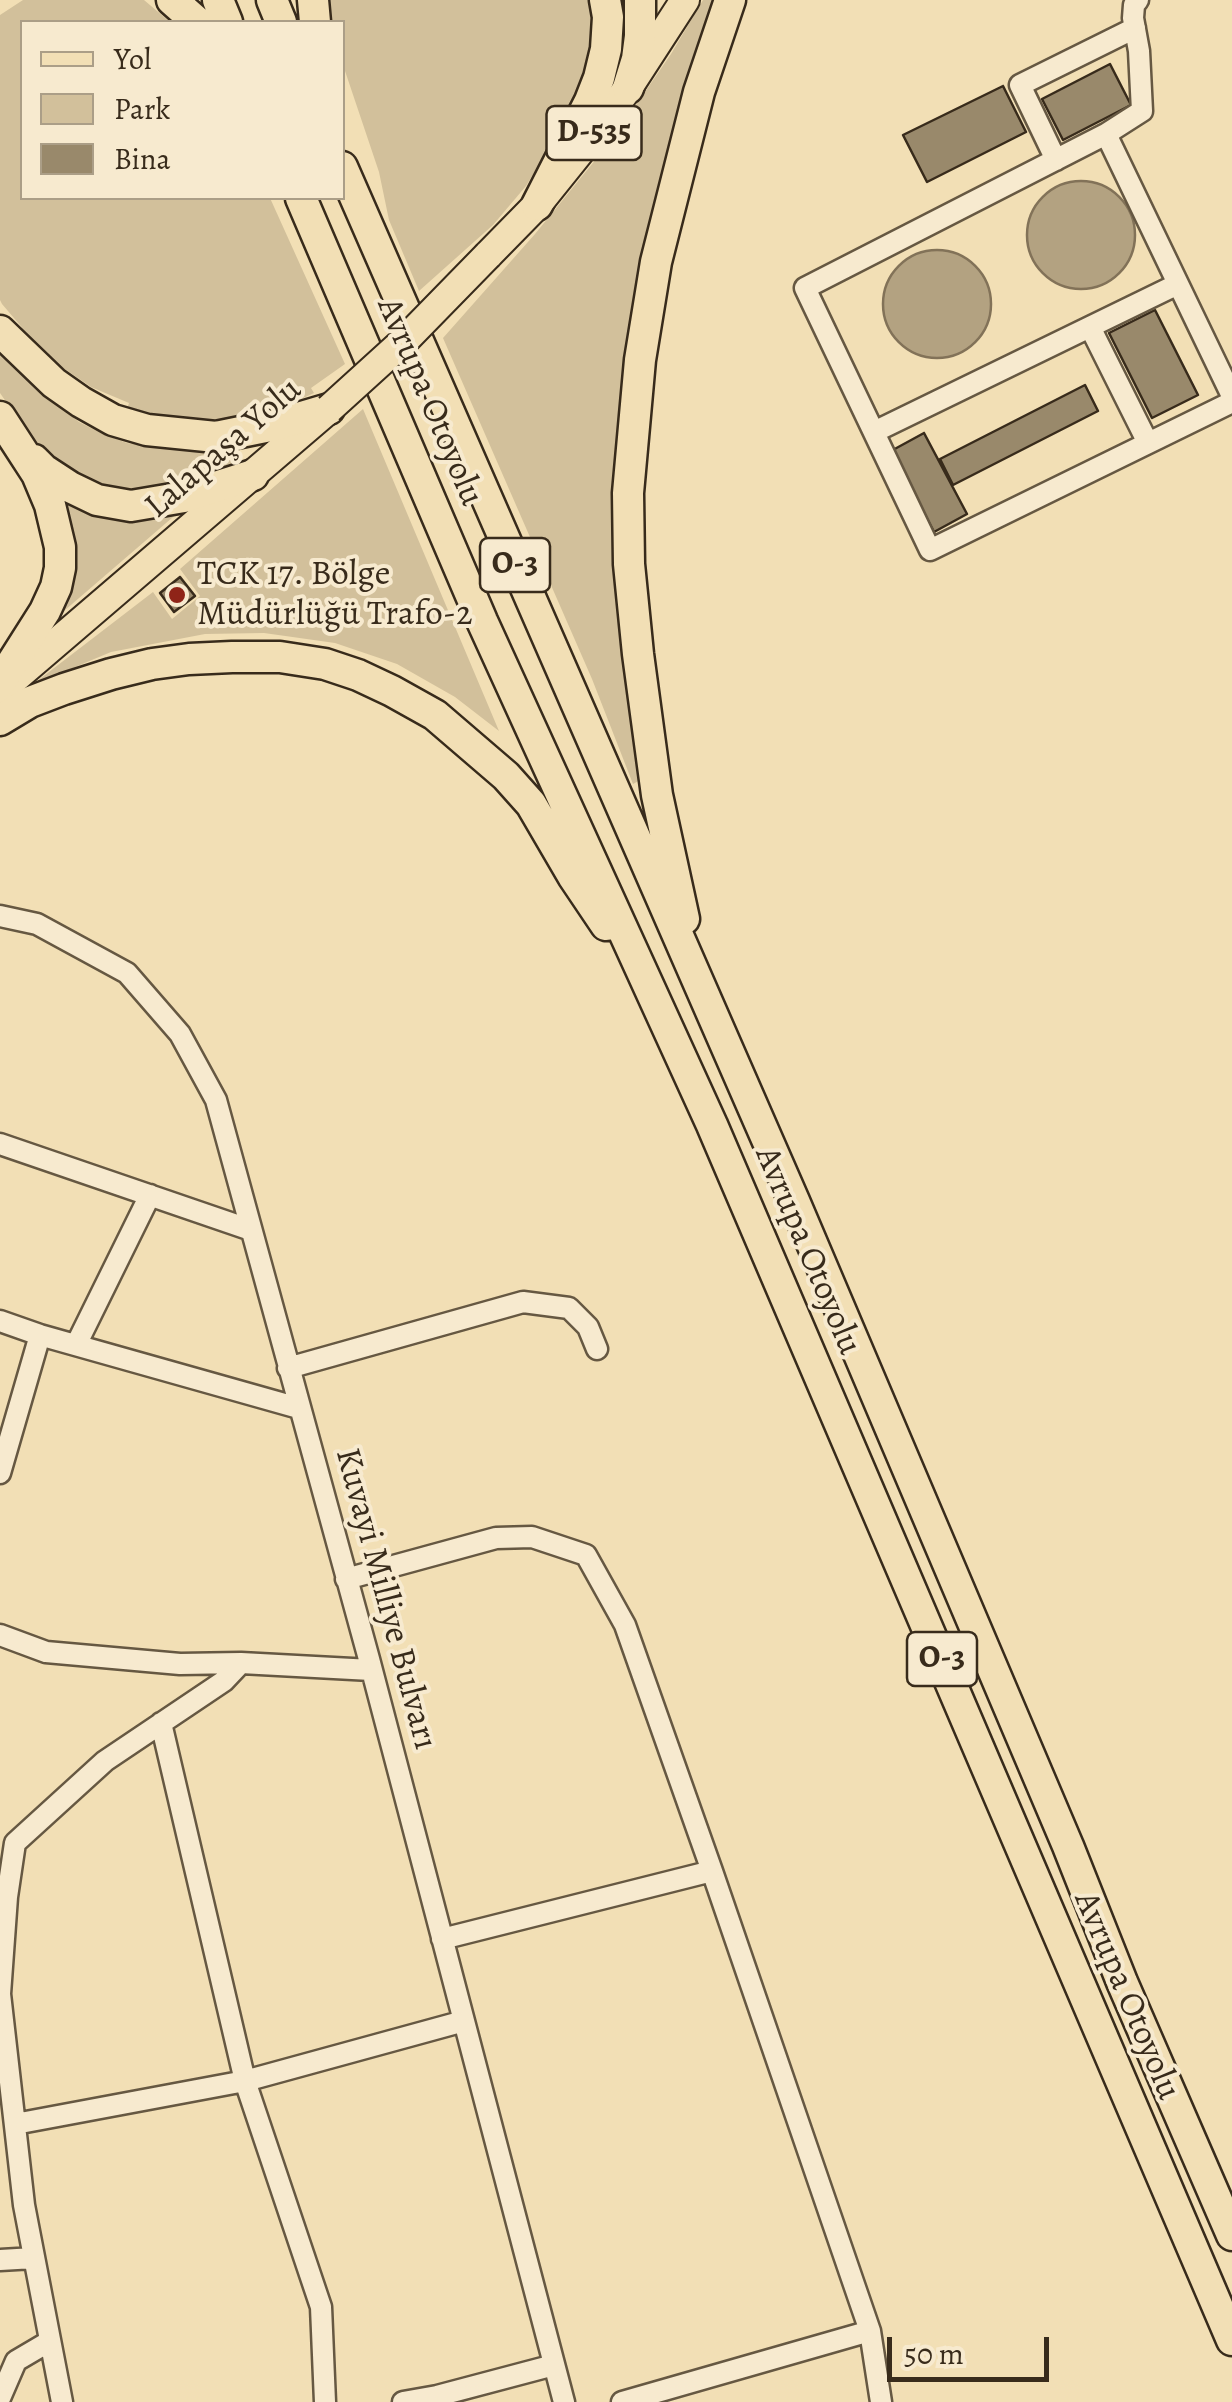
<!DOCTYPE html>
<html>
<head>
<meta charset="utf-8">
<style>
	body { margin:0 }
	#map { position:relative; width:1232px; height:2402px; overflow:hidden; background:#f2dfb5; font-family:Alegreya,serif }
	canvas { display:block }
	.legend { position:absolute; left:20px; top:20px; width:325px; height:180px; box-sizing:border-box; background:#f7eacf; border:2px solid #ab9e87; margin:0; padding:12px 18px; list-style:none; font-size:30px; color:#382b1b }
	.legend li { display:flex; align-items:center; gap:20px; height:50px }
	.legend b { width:50px; border:2px solid #ab9e87 }
	.scale { position:absolute; left:887px; top:2337px; width:162px; height:45px; box-sizing:border-box; border:5px solid #382b1b; border-top:0; padding-left:12px; font-size:30px; line-height:35px; white-space:nowrap; color:#382b1b; -webkit-text-stroke:8px #f7eacf; paint-order:stroke }
</style>
</head>
<body>
<div id="map">
<canvas width="1232" height="2402"></canvas>
<ul class="legend">
<li><b style="height:12px;background:#f2dfb5"></b>Yol</li>
<li><b style="height:28px;background:#d2c09b"></b>Park</li>
<li><b style="height:28px;background:#99896b"></b>Bina</li>
</ul>
<div class="scale">50 m</div>
</div>
<script>
const context = document.querySelector('canvas').getContext('2d');
context.lineJoin = 'round';
function fill(path, color) { context.fillStyle = color; context.fill(path, 'evenodd'); }
const poly = rows => new Path2D(rows.map(r => 'M' + r).join(''));
function stroke(path, color, width, dash) { context.strokeStyle = color; context.lineWidth = width; context.lineCap = dash ? 'butt' : 'round'; context.setLineDash(dash || []); context.stroke(path); }
function label(font, color, halo, rows, align = 'center') {
  context.font = font + ' Alegreya,serif'; context.lineWidth = 8; context.setLineDash([]); context.textBaseline = 'middle'; context.strokeStyle = halo; context.fillStyle = color; for (const [text, x, y, turn = 0] of rows) {
    context.save(); context.translate(x, y); context.rotate((+turn || 0) * Math.PI / 180); context.textAlign = isNaN(turn) ? turn : align; if (halo) context.strokeText(text, 0, 0); context.fillText(text, 0, 0); context.restore();
  }
}
fill(poly([
	[23,0,144,0,170,22,22,22,22,198,270,198,345,364,311,388,314,393,275,411,236,422,202,423,127,409,129,403,91,387,56,363,25,331,2,304,0,300,0,15],
	[323,0,590,0,594,16,595,38,589,64,573,107,526,186,493,225,419,291,389,220,379,172,343,65,342,22,329,22],
	[703,0,720,0,698,56,661,180,640,272,620,401,614,532,642,779,633,784,592,679,443,338,535,234,614,137,671,54],
	[0,353,39,391,79,422,103,434,127,443,170,449,210,450,232,447,238,459,219,473,196,482,138,492,109,490,84,481,50,459,24,428,0,393],
	[363,409,499,731,455,697,397,664,335,643,264,633,205,634,111,652,32,685,153,592,172,619,200,596,180,569],
	[57,492,180,511,57,617]
]), '#d2c09b');
const water = poly([
	'1027 235a54 54 0 1 1 108 0a54 54 0 1 1-108 0Z',
	'883 304a54 54 0 1 1 108 0a54 54 0 1 1-108 0Z'
]);
fill(water, '#b3a281');
stroke(water, '#827258', 2.5);
const building = poly([
	[1110,64,1131,105,1063,140,1042,99,1110,64],
	[1003,86,1026,132,927,182,903,135,1003,86],
	[1155,310,1198,395,1152,418,1109,333,1155,310],
	[1085,385,1098,411,953,485,940,459,1085,385],
	[924,433,967,514,934,532,891,451,924,433],
	[180,577,195,596,174,612,160,593,180,577]
]);
fill(building, '#99896b');
stroke(building, '#382b1b', 2.5);
const minor = poly([
	[1138,0,1134,5,1133,18,1139,51,1142,111,1106,134,805,288,930,550,1232,402],
	[1106,134,1232,396],
	[1056,160,1020,85,1135,28],
	[1090,327,1148,443],
	[874,432,1178,284],
	[0,916,37,924,127,973,180,1034,216,1100,369,1659,564,2402],
	[0,1144,251,1230],
	[0,1321,40,1335,299,1408],
	[76,1345,150,1195],
	[288,1368,523,1302,569,1308,588,1327,597,1349],
	[0,1473,40,1335],
	[346,1579,496,1538,532,1537,586,1555,625,1625,712,1871,870,2331,881,2402],
	[0,1635,46,1652,180,1664,241,1663],
	[161,1723,245,2081,321,2307,325,2402],
	[442,1939,712,1871],
	[15,2124,245,2081,464,2021],
	[0,2260,34,2258],
	[0,2398,16,2361,50,2341],
	[62,2402,24,2205,0,1994,7,1897,15,1843,105,1761,224,1681,241,1663,371,1670],
	[403,2402,437,2396,554,2365],
	[622,2402,870,2331]
]);
const major = poly([
	[488,255,537,205,586,144,628,88,685,0],
	[1,690,329,409]
]);
const highway = poly([
	[172,0,197,22],
	[218,0,227,22],
	[272,0,281,22],
	[313,0,315,22],
	[628,88,637,59,640,36,640,0],
	[342,167,794,1201,1068,1846,1122,1982,1232,2235],
	[301,198,482,621,712,1125,1232,2340],
	[537,205,590,101,599,78,606,49,608,17,605,0],
	[0,331,54,383,81,402,113,420,147,430,216,437,275,425,329,409],
	[0,417,37,474,50,505,60,547,60,568,56,587,45,611,0,682],
	[34,460,44,470,70,487,97,500,131,506,184,497,253,475],
	[0,720,30,702,64,689,111,674,152,664,189,659,232,657,280,657,325,664,358,675,392,691,435,715,506,776,531,804,573,876,606,925],
	[684,919,657,795,638,654,629,564,628,493,640,360,656,262,699,92,730,0]
]);
stroke(minor, '#665842', 25);
stroke(major, '#382b1b', 32);
stroke(highway, '#382b1b', 35);
stroke(minor, '#f7eacf', 20);
stroke(major, '#f2dfb5', 28);
stroke(highway, '#f2dfb5', 30);
const majorBridge = poly([
	[329,409,405,340,488,255]
]);
stroke(majorBridge, '#382b1b', 32, []);
stroke(majorBridge, '#f2dfb5', 28);
for (const [x, y, r, color] of [
	[177,595,10,"#8f2418"]
]) { const dot = new Path2D(); dot.arc(x, y, r, 0, 2 * Math.PI); context.fillStyle = color; context.fill(dot); stroke(dot, '#f7eacf', 4); }
for (const [x, y, w] of [
	[594,133,95],
	[515,565,70],
	[942,1659,70]
]) { const box = new Path2D(); box.roundRect(x - w / 2, y - 27, w, 54, 8); context.fillStyle = '#f7eacf'; context.fill(box); stroke(box, '#382b1b', 2.5); }
label('bold 32px', '#382b1b', null, [
	["D-535",594,133],
	["O-3",515,565],
	["O-3",942,1659]
]);
label('35px', '#382b1b', '#f7eacf', [
	["Avrupa Otoyolu",429,402,67],
	["Lalapaşa Yolu",224,449,-41],
	["Avrupa Otoyolu",807,1251,67],
	["Kuvayi Milliye Bulvarı",385,1599,75],
	["Avrupa Otoyolu",1126,1996,67]
]);
label('35px', '#382b1b', '#f7eacf', [
	["TCK 17. Bölge",197,575],
	["Müdürlüğü Trafo-2",197,615]
], 'left');
</script>
</body>
</html>
